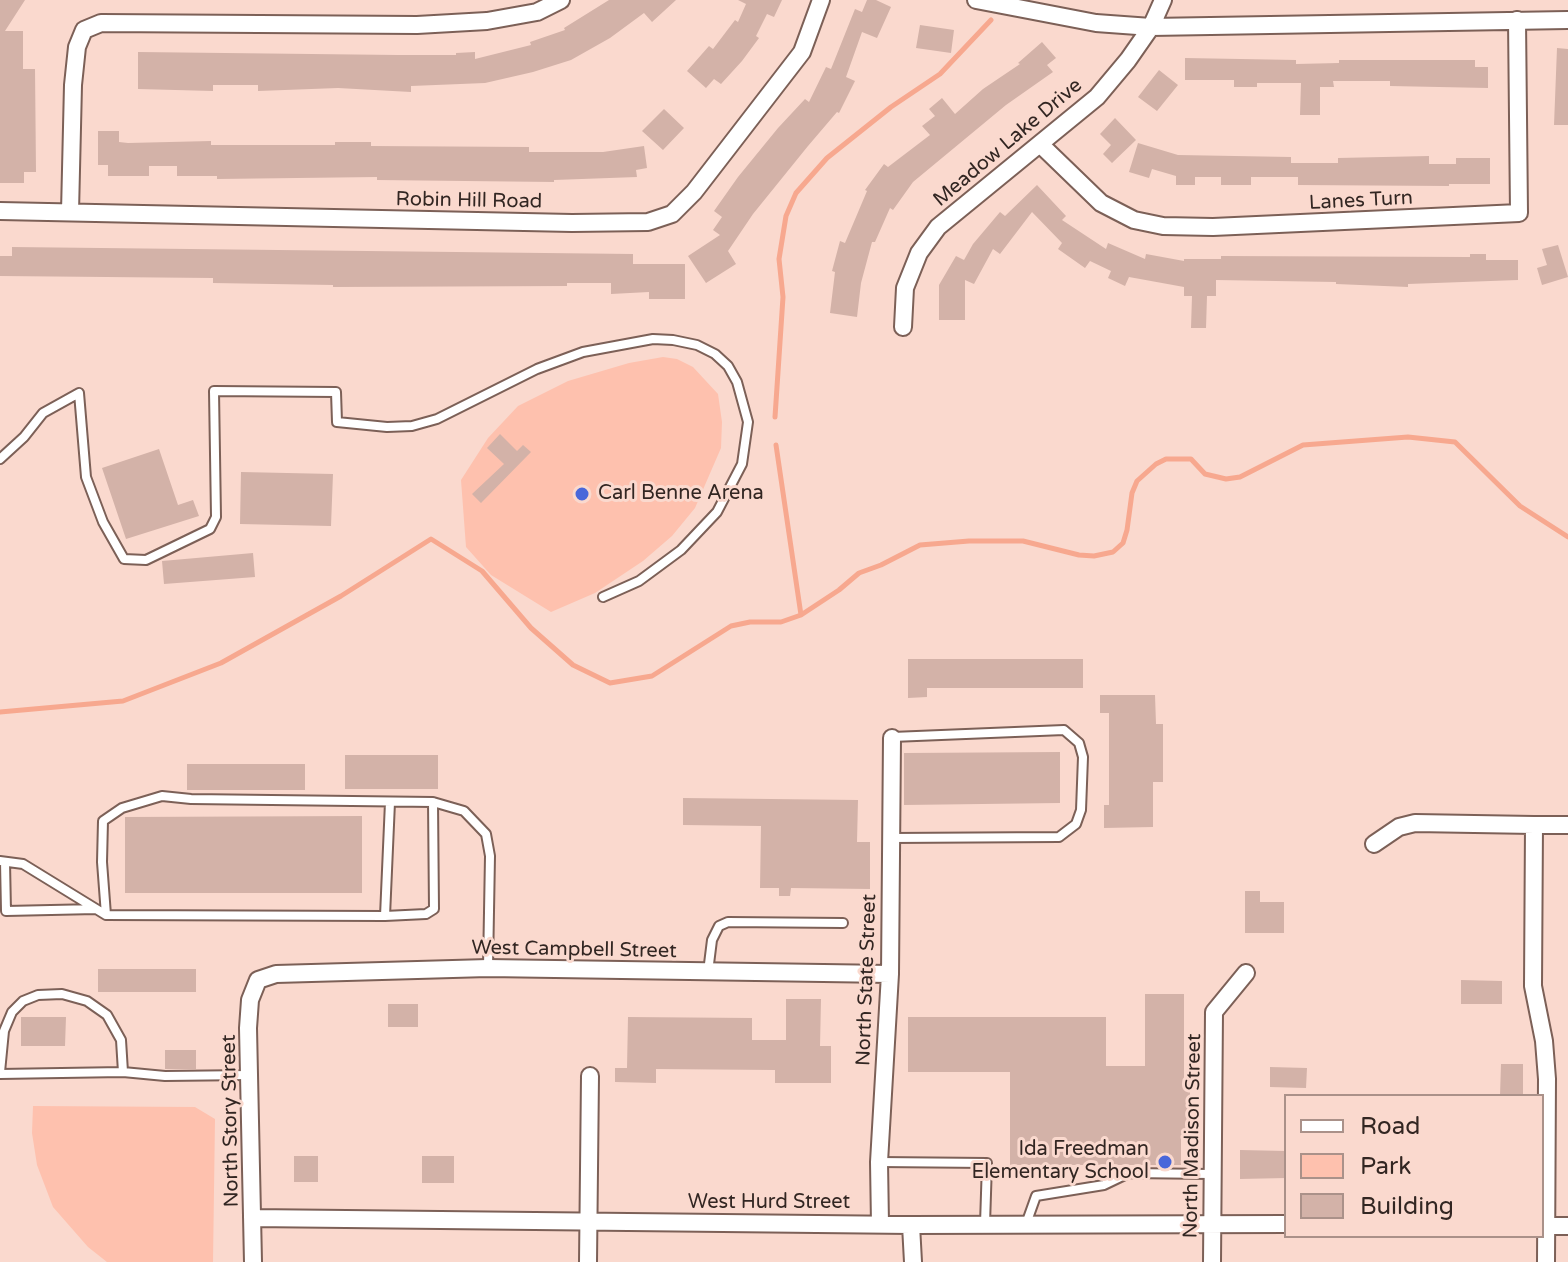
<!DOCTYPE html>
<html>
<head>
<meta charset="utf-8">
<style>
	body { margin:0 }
	#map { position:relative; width:1568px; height:1262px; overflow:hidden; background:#fad9ce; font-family:"Varela Round",sans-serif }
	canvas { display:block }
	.legend { position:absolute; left:1284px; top:1094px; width:260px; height:144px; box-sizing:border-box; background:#fad9ce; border:2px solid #aa9189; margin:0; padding:10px 14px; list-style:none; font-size:24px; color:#322622 }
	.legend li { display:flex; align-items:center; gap:16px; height:40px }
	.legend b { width:40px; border:2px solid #aa9189 }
</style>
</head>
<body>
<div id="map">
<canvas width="1568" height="1262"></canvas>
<ul class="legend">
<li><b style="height:10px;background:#fff"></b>Road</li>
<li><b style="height:22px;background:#fec1ae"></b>Park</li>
<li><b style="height:22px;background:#d3b2a8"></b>Building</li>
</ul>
</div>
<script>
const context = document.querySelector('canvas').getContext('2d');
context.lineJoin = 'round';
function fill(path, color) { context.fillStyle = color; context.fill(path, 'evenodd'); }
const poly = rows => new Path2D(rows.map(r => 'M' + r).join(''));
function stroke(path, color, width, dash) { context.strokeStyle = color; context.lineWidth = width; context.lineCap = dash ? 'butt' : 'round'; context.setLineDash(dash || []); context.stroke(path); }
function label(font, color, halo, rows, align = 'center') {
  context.font = font + ' "Varela Round",sans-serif'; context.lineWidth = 6; context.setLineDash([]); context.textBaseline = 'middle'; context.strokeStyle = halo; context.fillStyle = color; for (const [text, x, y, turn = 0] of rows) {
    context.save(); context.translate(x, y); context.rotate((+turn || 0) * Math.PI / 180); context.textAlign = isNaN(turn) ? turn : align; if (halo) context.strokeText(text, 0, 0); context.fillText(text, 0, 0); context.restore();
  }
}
fill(poly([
	[663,357,677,359,693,367,718,394,722,422,721,448,695,508,672,536,643,561,595,593,551,612,491,575,466,547,461,480,488,438,518,406,568,381,629,363],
	[33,1106,195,1107,215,1119,213,1262,107,1262,88,1247,53,1207,37,1165,32,1133]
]), '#fec1ae');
stroke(poly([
	[775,417,783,297,779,259,786,216,796,193,827,158,891,107,940,74,991,20],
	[776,445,801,615],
	[0,712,123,701,221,663,341,596,431,539,482,571,531,628,573,665,610,683,652,676,731,626,750,622,781,622,801,615,839,590,859,573,881,565,920,545,969,541,1023,541,1079,555,1094,556,1113,552,1123,543,1127,530,1132,493,1137,481,1156,464,1166,459,1191,459,1205,474,1226,479,1240,477,1303,445,1408,437,1455,442,1520,506,1568,537]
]), '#f7a88f', 5);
fill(poly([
	[0,0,25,0,5,31,23,31,23,69,35,69,36,172,24,172,24,183,0,183],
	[609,0,676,0,652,22,644,13,610,38,571,60,533,72,485,83,411,86,411,92,338,88,258,91,258,85,213,85,213,91,138,89,138,52,398,55,456,55,456,53,475,52,475,59,531,45,530,42,565,30,564,28],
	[738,0,782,0,774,17,767,14,756,36,759,38,742,61,721,84,714,79,706,88,687,71,709,46,713,49,735,20,738,22,746,4],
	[867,0,876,0,891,7,877,38,862,32,846,77,855,81,839,113,837,112,808,146,753,214,728,251,736,264,706,283,688,256,720,235,713,230,722,217,714,211,738,177,778,128,805,99,809,102,826,67,831,69,855,9,862,12],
	[920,25,954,30,951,53,916,48],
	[1042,42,1056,58,1047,65,1053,72,1006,105,913,182,893,210,890,208,875,242,872,242,861,283,857,317,830,313,835,272,832,271,840,241,845,243,867,191,865,190,884,164,888,167,930,135,922,126,935,116,929,109,942,98,955,114,983,89,1020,64,1018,63],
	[1557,48,1568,49,1568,125,1554,125],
	[1185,58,1296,60,1296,64,1339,63,1339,60,1475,60,1475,67,1488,67,1488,88,1390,86,1390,81,1333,81,1334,87,1320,87,1320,115,1300,115,1301,83,1257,83,1257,87,1234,87,1234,80,1185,80],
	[1159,70,1178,85,1157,111,1138,97],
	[664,109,684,128,663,150,642,131],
	[1115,118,1136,140,1112,163,1103,154,1111,145,1100,134],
	[98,131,119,131,119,142,128,143,211,141,211,145,335,145,335,142,371,142,371,146,529,147,529,152,603,152,644,146,647,168,636,170,637,177,554,180,554,182,377,180,377,177,217,179,217,176,177,176,177,166,149,166,149,176,108,176,108,165,98,165],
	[1138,143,1178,155,1291,157,1291,163,1338,163,1338,158,1429,156,1429,164,1456,164,1456,158,1490,158,1490,184,1449,184,1449,186,1298,185,1298,177,1251,177,1251,185,1221,185,1221,177,1195,177,1195,185,1176,185,1176,176,1152,169,1149,178,1129,172],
	[1037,185,1066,216,1062,220,1106,249,1108,243,1145,259,1146,254,1184,261,1184,259,1221,259,1221,256,1470,257,1470,254,1486,254,1486,260,1518,260,1518,280,1408,284,1408,287,1336,284,1336,282,1216,280,1216,296,1207,296,1206,328,1191,328,1192,296,1184,296,1184,287,1129,277,1125,286,1108,278,1111,271,1090,261,1085,268,1058,249,1062,243,1032,212,1000,254,993,249,974,284,965,280,965,320,939,320,939,285,956,256,964,260,973,244,1000,212,1005,216],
	[1558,245,1568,277,1542,285,1537,268,1547,265,1542,249],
	[12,247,633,254,633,264,685,264,685,299,649,299,649,292,611,294,611,283,567,283,567,286,333,287,333,285,213,283,213,278,0,276,0,256,12,256],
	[500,434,517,451,523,445,531,452,481,503,472,494,504,464,487,448],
	[159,449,178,505,193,500,199,516,126,539,102,468],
	[241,472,333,474,331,526,240,524],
	[253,553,255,577,164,584,162,561],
	[908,659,1083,659,1083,688,927,688,927,697,908,698],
	[1100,695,1155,695,1156,724,1163,724,1163,782,1153,782,1153,827,1104,828,1104,805,1109,805,1109,713,1100,713],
	[1060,752,1060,803,904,805,904,753],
	[345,755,438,755,438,789,345,789],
	[187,764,305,764,305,790,187,790],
	[683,798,858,800,857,842,870,842,870,889,791,888,790,896,779,896,779,888,760,888,761,826,683,825],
	[362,816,362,893,125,893,125,817],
	[1245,891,1260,891,1260,902,1284,902,1284,933,1245,933],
	[98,969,196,969,196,992,98,992],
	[1461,980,1502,981,1502,1004,1461,1004],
	[1145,994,1184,994,1184,1083,1190,1083,1190,1135,1181,1135,1181,1165,1010,1165,1010,1072,908,1072,908,1017,1106,1017,1106,1066,1145,1066],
	[786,999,821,999,820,1046,831,1046,831,1083,775,1083,775,1070,656,1069,656,1083,615,1082,615,1068,627,1068,628,1017,752,1018,752,1040,786,1040],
	[388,1004,418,1004,418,1027,388,1027],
	[21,1017,66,1017,65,1046,21,1046],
	[165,1050,196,1050,196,1069,165,1069],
	[1501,1064,1523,1064,1523,1096,1500,1096],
	[1270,1067,1307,1068,1306,1088,1270,1087],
	[1240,1150,1286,1151,1286,1178,1240,1179],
	[294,1156,318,1156,318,1182,294,1182],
	[422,1156,454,1156,454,1183,422,1183]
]), '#d3b2a8');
const service = poly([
	[0,459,24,437,43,413,79,393,86,477,103,522,124,559,146,560,210,529,216,517,214,391,336,392,337,422,387,427,412,426,437,419,537,369,583,352,653,339,673,340,697,345,715,354,728,366,737,382,748,422,742,464,717,512,681,550,639,581,603,597],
	[891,838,1059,837,1076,824,1081,810,1083,757,1079,743,1064,730,892,737],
	[0,861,23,864,106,915,385,916,426,914,434,909,433,802],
	[5,862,6,911,96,909],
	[106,915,102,862,103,821,122,808,162,796,191,799,433,802,464,811,486,834,490,856,488,967],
	[385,916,390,802],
	[708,972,712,940,719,926,728,922,843,923],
	[0,1072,4,1031,12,1012,23,1001,38,995,62,994,87,1001,107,1015,121,1040,123,1072],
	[0,1074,123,1072,165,1076,250,1075],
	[879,1162,987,1163,985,1224],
	[1026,1224,1036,1196,1104,1185,1129,1173,1211,1174]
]);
const minor = poly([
	[976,0,1096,23,1151,27,1568,20],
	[1041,145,1101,203,1134,220,1163,226,1213,227,1519,213,1517,20],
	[0,211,572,223,648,222,672,214,694,192,802,52,821,0],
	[70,212,73,85,77,47,84,30,101,23,417,25,487,21,537,12,561,0],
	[903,327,905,288,919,253,938,227,1097,97,1128,60,1151,27,1163,0],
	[1534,825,1568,825],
	[1374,844,1399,827,1415,823,1534,825,1533,986,1544,1041,1547,1079,1546,1262],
	[252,1218,911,1225,1286,1224],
	[880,1224,879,1162,890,974,892,738],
	[911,1225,913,1262],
	[1542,1226,1568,1226],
	[253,1262,248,1028,250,1000,258,980,276,974,488,968,890,974],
	[588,1262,590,1076],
	[1212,1262,1214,1012,1246,973]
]);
stroke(service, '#7c6057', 12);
stroke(minor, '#7c6057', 20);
stroke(service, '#fff', 8);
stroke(minor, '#fff', 16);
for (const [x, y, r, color] of [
	[582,494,8,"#4967da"],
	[1165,1162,8,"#4967da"]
]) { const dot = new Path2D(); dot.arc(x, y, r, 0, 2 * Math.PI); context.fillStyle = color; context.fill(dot); stroke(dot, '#fad9ce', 3); }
label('20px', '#322622', '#fad9ce', [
	["Meadow Lake Drive",1008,143,-40],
	["Robin Hill Road",469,201,1],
	["Lanes Turn",1361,201,-3],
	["West Campbell Street",574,950,1],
	["North State Street",867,980,-88],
	["North Story Street",231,1121,-91],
	["North Madison Street",1193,1136,-89],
	["West Hurd Street",769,1203]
]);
label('20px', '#322622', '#fad9ce', [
	["Carl Benne Arena",598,494],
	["Ida Freedman",1149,1150,"right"],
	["Elementary School",1149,1173,"right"]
], 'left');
</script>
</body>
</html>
